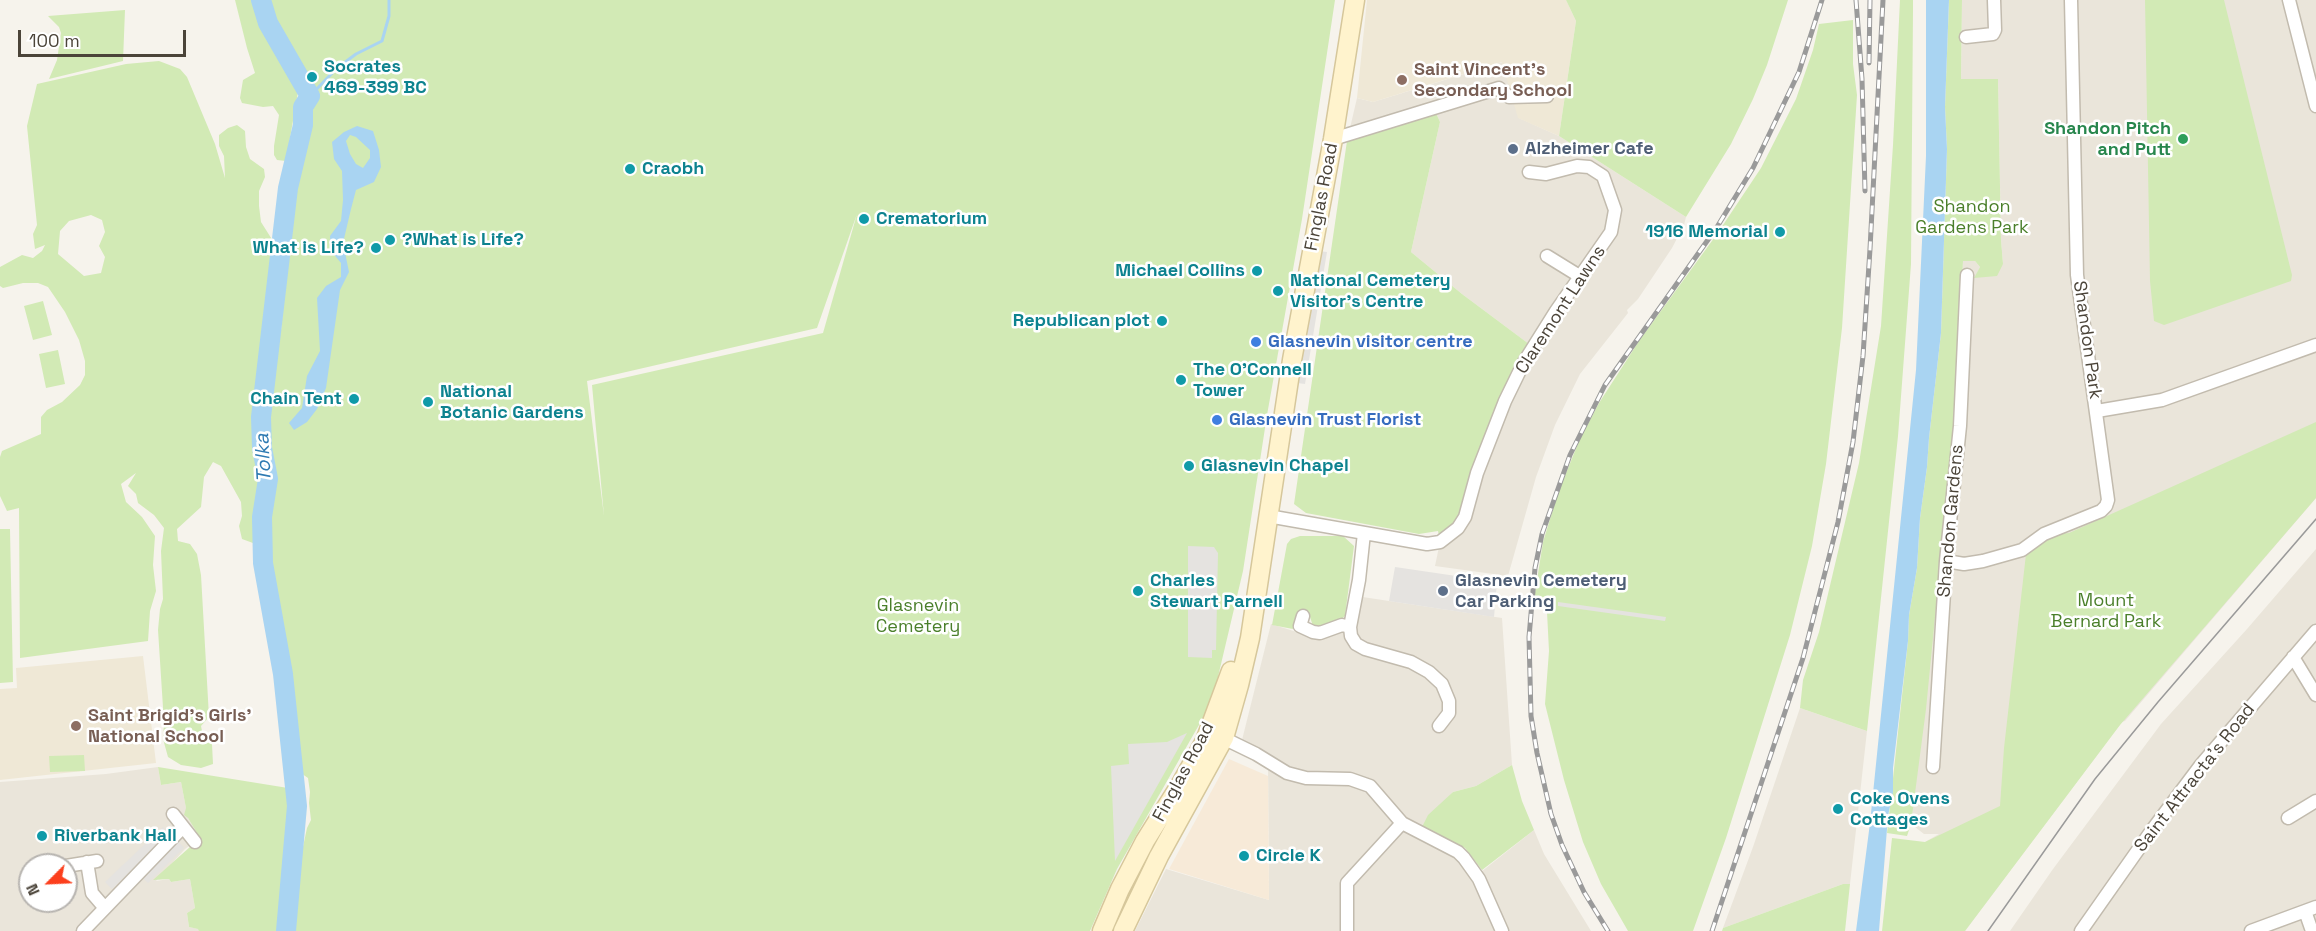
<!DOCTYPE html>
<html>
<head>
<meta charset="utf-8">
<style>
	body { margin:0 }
	#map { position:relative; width:2316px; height:931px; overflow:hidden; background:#f6f3ec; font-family:"Space Grotesk",sans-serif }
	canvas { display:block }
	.north { position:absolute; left:18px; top:853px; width:60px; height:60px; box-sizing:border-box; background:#fff; border:2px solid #b7b4b0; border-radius:50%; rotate:246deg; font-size:16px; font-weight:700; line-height:24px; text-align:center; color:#4b4439 }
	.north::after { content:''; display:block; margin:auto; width:21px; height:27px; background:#fc3f1d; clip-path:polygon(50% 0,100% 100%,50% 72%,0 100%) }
	.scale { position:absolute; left:18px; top:30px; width:168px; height:27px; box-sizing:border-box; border:3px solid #4b4439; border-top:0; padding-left:8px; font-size:18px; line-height:21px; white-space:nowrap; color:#4b4439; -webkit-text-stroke:4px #fff; paint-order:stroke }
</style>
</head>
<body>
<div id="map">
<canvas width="2316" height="931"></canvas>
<div class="north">N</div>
<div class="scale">100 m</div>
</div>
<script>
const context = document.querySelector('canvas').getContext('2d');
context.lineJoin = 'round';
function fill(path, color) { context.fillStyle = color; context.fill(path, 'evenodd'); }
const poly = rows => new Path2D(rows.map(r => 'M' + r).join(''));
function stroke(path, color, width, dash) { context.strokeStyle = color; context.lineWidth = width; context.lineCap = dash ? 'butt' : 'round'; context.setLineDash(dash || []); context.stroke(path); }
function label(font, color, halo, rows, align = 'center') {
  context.font = font + ' "Space Grotesk",sans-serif'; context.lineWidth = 5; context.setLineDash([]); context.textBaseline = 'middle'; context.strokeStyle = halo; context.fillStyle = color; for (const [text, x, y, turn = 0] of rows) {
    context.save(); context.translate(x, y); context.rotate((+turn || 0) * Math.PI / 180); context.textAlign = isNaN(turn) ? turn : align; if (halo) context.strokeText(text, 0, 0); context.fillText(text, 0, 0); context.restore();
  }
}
fill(poly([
	[1962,0,2316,0,2316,498,2125,721,2122,722,1965,931,1883,931,1925,842,1939,834,1924,834,1911,824,1941,550,1963,260,1975,261,1980,267,1975,277,2003,264,2001,240,1998,79,1961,79],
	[1503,62,1519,118,1559,136,1686,217,1684,225,1672,248,1638,299,1627,310,1628,313,1580,374,1555,425,1536,477,1508,576,1435,566,1440,542,1533,347,1462,294,1411,252,1440,122,1436,113,1347,141,1357,98,1373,102],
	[2316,549,2316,931,2010,931,2053,869,2161,724,2247,629],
	[1356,596,1502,618,1512,765,1476,786,1453,792,1421,829,1464,850,1481,872,1534,830,1544,854,1591,931,1135,931,1166,869,1269,900,1268,761,1242,740,1271,624,1316,638,1349,629],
	[1800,708,1867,731,1850,884,1843,884,1723,928,1753,847],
	[158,767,161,785,181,782,188,818,200,838,185,849,156,881,169,879,171,882,190,879,195,908,187,913,189,927,199,929,199,931,0,931,0,782,106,774],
	[30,865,66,865,66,901,30,901]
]), '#eae5da');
fill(poly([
	[1229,759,1268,776,1269,900,1169,869]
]), '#f7ead8');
fill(poly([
	[1367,0,1566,0,1576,21,1559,136,1518,118,1502,62,1373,102,1357,98],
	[143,656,156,763,0,780,0,689,17,688,16,668]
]), '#efe8d6');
fill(poly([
	[235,0,253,0,261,27,298,92,286,161,277,160,274,155,274,146,279,115,273,106,263,107,242,103,240,98,243,80,255,73,247,48],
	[268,0,1335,0,1302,219,1267,415,1243,571,1217,681,1208,709,1117,869,1090,931,292,931,294,889,307,828,311,820,309,803,310,792,308,778,298,771,292,683,283,629,276,602,265,532,276,475,267,440,269,418,263,386,276,355,281,330,294,191,315,99,274,21],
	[857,214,823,333,592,385,604,516,587,381,817,328],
	[1566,0,1788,0,1767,65,1753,99,1731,144,1686,217,1559,136,1576,21],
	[1900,0,1913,0,1913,10,1911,264,1898,436,1867,731,1800,708,1803,680,1819,632,1859,463,1881,326,1893,145],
	[1949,0,1962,0,1961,79,1998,79,2001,240,2003,264,1997,276,1974,278,1980,267,1975,261,1963,261,1954,424,1926,709,1911,824,1907,836,1887,833,1908,641,1909,615,1917,568,1920,518,1927,467,1929,438,1941,333,1947,149,1945,107],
	[2145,0,2224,0,2292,275,2291,281,2164,325,2154,321,2150,281],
	[125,10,123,61,49,79,57,60,61,33,59,27,48,16],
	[1853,20,1853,64,1857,95,1842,328,1826,464,1812,546,1790,635,1726,838,1693,931,1628,931,1601,884,1583,842,1564,780,1545,704,1549,651,1547,612,1549,602,1534,599,1543,542,1558,493,1579,441,1599,403,1639,341,1717,234,1761,168,1796,99,1813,50,1819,24],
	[159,61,180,69,187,77,215,144,225,178,224,156,219,146,219,135,228,128,237,125,245,131,246,147,250,159,264,169,265,177,259,191,259,206,261,222,273,241,257,396,254,443,259,493,253,523,253,543,242,539,239,526,242,516,241,502,221,466,213,462,204,477,201,507,177,529,178,541,190,544,197,554,201,575,209,717,201,726,204,741,212,744,213,764,201,768,181,765,168,757,163,739,164,723,158,630,160,609,163,599,161,551,164,528,154,515,138,503,136,494,128,486,136,473,121,484,126,502,142,517,155,536,153,565,156,591,150,611,148,641,20,658,19,508,7,511,0,496,0,457,2,451,41,434,41,417,47,410,62,402,80,385,85,375,85,361,79,340,65,312,48,287,38,283,23,283,3,288,0,286,0,267,22,255,33,258,42,251,45,245,35,249,33,234,37,225,27,126,37,84,126,64],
	[91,215,102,220,105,232,99,246,105,257,101,273,84,276,58,254,60,231,69,221],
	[1436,113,1440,122,1411,252,1462,294,1533,347,1524,362,1465,517,1440,542,1438,531,1419,534,1306,513,1294,504,1347,141],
	[43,301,52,335,33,340,24,306],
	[58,350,65,384,46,388,39,354],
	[2316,422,2316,498,2120,725,1965,931,1882,931,1892,838,1925,842,2000,806,2004,748,2026,554,2035,545,2058,534,2069,533],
	[0,529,10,529,13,682,0,683],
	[1300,536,1343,536,1354,546,1345,616,1339,621,1319,628,1313,626,1310,617,1298,614,1293,629,1272,625,1287,544,1291,539],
	[84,755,85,771,50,772,49,756],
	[1512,765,1522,801,1534,830,1482,870,1465,848,1422,827,1428,815,1453,792,1476,786],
	[158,767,288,788,288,792,293,793,294,814,285,931,199,931,198,929,189,927,187,913,195,908,190,879,171,882,169,879,153,880,200,838,188,818,184,815,186,808,181,782,161,785],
	[1843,884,1850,884,1845,931,1722,931,1723,928]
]), '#d2eab5');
fill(poly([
	[1319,251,1327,252,1305,384,1297,383],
	[1188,546,1214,547,1218,553,1216,650,1212,650,1212,658,1188,657],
	[1395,567,1497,582,1494,617,1389,601],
	[1558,602,1666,617,1665,621,1558,606],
	[1187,733,1115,861,1111,766,1129,764,1128,744,1167,742],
	[163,827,169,833,112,889,105,882],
	[177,840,184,848,148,883,141,876]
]), '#e5e3e0');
fill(poly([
	[1926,0,1949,0,1945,107,1947,149,1941,333,1929,438,1927,467,1920,518,1917,568,1909,615,1908,641,1893,768,1893,792,1888,816,1879,931,1856,931,1870,823,1916,370,1926,156],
	[357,126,373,131,379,150,381,167,374,182,356,190,351,209,343,243,349,272,340,290,326,388,317,409,307,422,294,430,289,423,302,408,307,376,320,351,317,298,326,286,341,277,341,263,331,251,330,236,341,221,343,200,342,171,334,159,332,142,344,132],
	[350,135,356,137,370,150,370,158,363,168,356,164,350,154,346,141]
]), '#a9d4f2');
stroke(poly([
	[310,96,336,69,356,54,382,41,389,16,389,0]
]), '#a9d4f2', 3);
stroke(poly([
	[261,0,268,23,310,96,303,107,303,125,288,188,261,417,262,448,268,479,262,517,263,563,283,674,297,806,286,931]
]), '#a9d4f2', 20);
const minor = poly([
	[2289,0,2316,106],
	[1966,37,1993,34,1995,30,1994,0],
	[1333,139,1499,88,1509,97,1547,96],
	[1547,256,1581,277],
	[2097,411,2162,400,2316,345],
	[1268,516,1427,544,1440,542,1458,528,1465,517,1477,473,1505,401,1524,362,1556,311,1611,232,1615,210,1603,176,1589,167,1577,166,1546,174,1529,172],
	[1364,533,1359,580,1350,627,1351,636,1356,644,1365,649,1411,662,1429,672,1442,684,1449,701,1449,713,1439,726],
	[1946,561,1964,564,1983,561,2022,550,2044,534,2101,511,2106,506,2108,500,2077,275,2071,0],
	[1303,616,1300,626,1313,632,1320,633,1342,625,1350,627],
	[2293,657,2316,695],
	[1217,735,1256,754,1287,773,1306,778,1350,779,1370,786,1402,823,1458,852,1464,858,1479,879,1502,931],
	[1933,767,1946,561,1960,426,1967,275],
	[173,814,195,842],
	[2288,818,2316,801],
	[87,862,92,893,104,907],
	[66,866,97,861],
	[2305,911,2312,931],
	[83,931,183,827],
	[1347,931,1347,883,1402,823],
	[2081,931,2152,830,2200,766,2316,631],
	[2251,931,2316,907]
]);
const secondary = poly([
	[1102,931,1120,889,1145,841,1182,782,1205,741,1231,671],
	[1123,931,1159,856,1224,738,1239,685,1250,638,1292,360,1333,139,1355,0]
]);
stroke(minor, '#c2bbae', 15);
stroke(secondary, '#d6c79b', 21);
stroke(minor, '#fff', 12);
stroke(secondary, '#fff3cd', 18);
stroke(poly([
	[1988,931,2095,779,2158,702,2316,519]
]), '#9a9a9a', 1.5);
const rail = poly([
	[1856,0,1862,79,1865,191],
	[1869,63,1870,0],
	[1608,931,1584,892,1562,845,1551,814,1537,753,1531,716,1529,637,1535,568,1542,534,1570,455,1605,385,1717,227,1753,168,1799,72,1822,0],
	[1712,931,1803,658,1838,522,1853,442,1863,356,1870,249,1883,0]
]);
stroke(rail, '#9a9a9a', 5);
stroke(rail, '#fff', 3, [9]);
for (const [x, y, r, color] of [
	[312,77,6,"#0f9aa8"],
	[1402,80,6,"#8d6e63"],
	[2183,139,6,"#2e9e5b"],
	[1513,149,6,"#5c6f8a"],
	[630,169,6,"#0f9aa8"],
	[864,219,6,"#0f9aa8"],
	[1780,232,6,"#0f9aa8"],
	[390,240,6,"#0f9aa8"],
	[376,248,6,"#0f9aa8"],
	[1257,271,6,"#0f9aa8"],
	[1278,291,6,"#0f9aa8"],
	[1162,321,6,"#0f9aa8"],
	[1256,342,6,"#3f7fe0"],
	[1181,380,6,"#0f9aa8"],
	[354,399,6,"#0f9aa8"],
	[428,402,6,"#0f9aa8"],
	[1217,420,6,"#3f7fe0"],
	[1189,466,6,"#0f9aa8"],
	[1138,591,6,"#0f9aa8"],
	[1443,591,6,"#5c6f8a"],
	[76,726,6,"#8d6e63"],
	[1838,809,6,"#0f9aa8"],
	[42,836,6,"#0f9aa8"],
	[1244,856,6,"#0f9aa8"]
]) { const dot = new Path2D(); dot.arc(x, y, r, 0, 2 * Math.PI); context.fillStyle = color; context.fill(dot); stroke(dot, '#fff', 2); }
label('bold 18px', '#0d838f', '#fff', [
	["Socrates",324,67],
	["469-399 BC",324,88],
	["Craobh",642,169],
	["Crematorium",876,219],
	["1916 Memorial",1768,232,"right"],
	["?What is Life?",402,240],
	["What is Life?",364,248,"right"],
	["Michael Collins",1245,271,"right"],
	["National Cemetery",1290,281],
	["Visitor's Centre",1290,302],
	["Republican plot",1150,321,"right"],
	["The O'Connell",1193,370],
	["Tower",1193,391],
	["National",440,392],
	["Botanic Gardens",440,413],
	["Chain Tent",342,399,"right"],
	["Glasnevin Chapel",1201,466],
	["Charles",1150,581],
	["Stewart Parnell",1150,602],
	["Coke Ovens",1850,799],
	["Cottages",1850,820],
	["Riverbank Hall",54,836],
	["Circle K",1256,856]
], 'left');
label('bold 18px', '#785e54', '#fff', [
	["Saint Vincent's",1414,70],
	["Secondary School",1414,91],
	["Saint Brigid's Girls'",88,716],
	["National School",88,737]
], 'left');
label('bold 18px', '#27864d', '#fff', [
	["Shandon Pitch",2171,129],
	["and Putt",2171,150]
], 'right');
label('bold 18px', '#4e5e75', '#fff', [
	["Alzheimer Cafe",1525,149],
	["Glasnevin Cemetery",1455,581],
	["Car Parking",1455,602]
], 'left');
label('18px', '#4b4439', '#fff', [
	["Finglas Road",1322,197,-79],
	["Claremont Lawns",1561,310,-57],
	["Shandon Park",2087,340,82],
	["Shandon Gardens",1951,521,-85],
	["Finglas Road",1184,772,-62],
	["Saint Attracta's Road",2195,778,-52]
]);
label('18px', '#4a7f2a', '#fff', [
	["Shandon",1972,207],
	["Gardens Park",1972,228],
	["Mount",2106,601],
	["Bernard Park",2106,622],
	["Glasnevin",918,606],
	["Cemetery",918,627]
]);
label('bold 18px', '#366cbe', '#fff', [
	["Glasnevin visitor centre",1268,342],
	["Glasnevin Trust Florist",1229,420]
], 'left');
label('italic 20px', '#2e7ab2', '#fff', [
	["Tolka",264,458,-93]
]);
</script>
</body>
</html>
